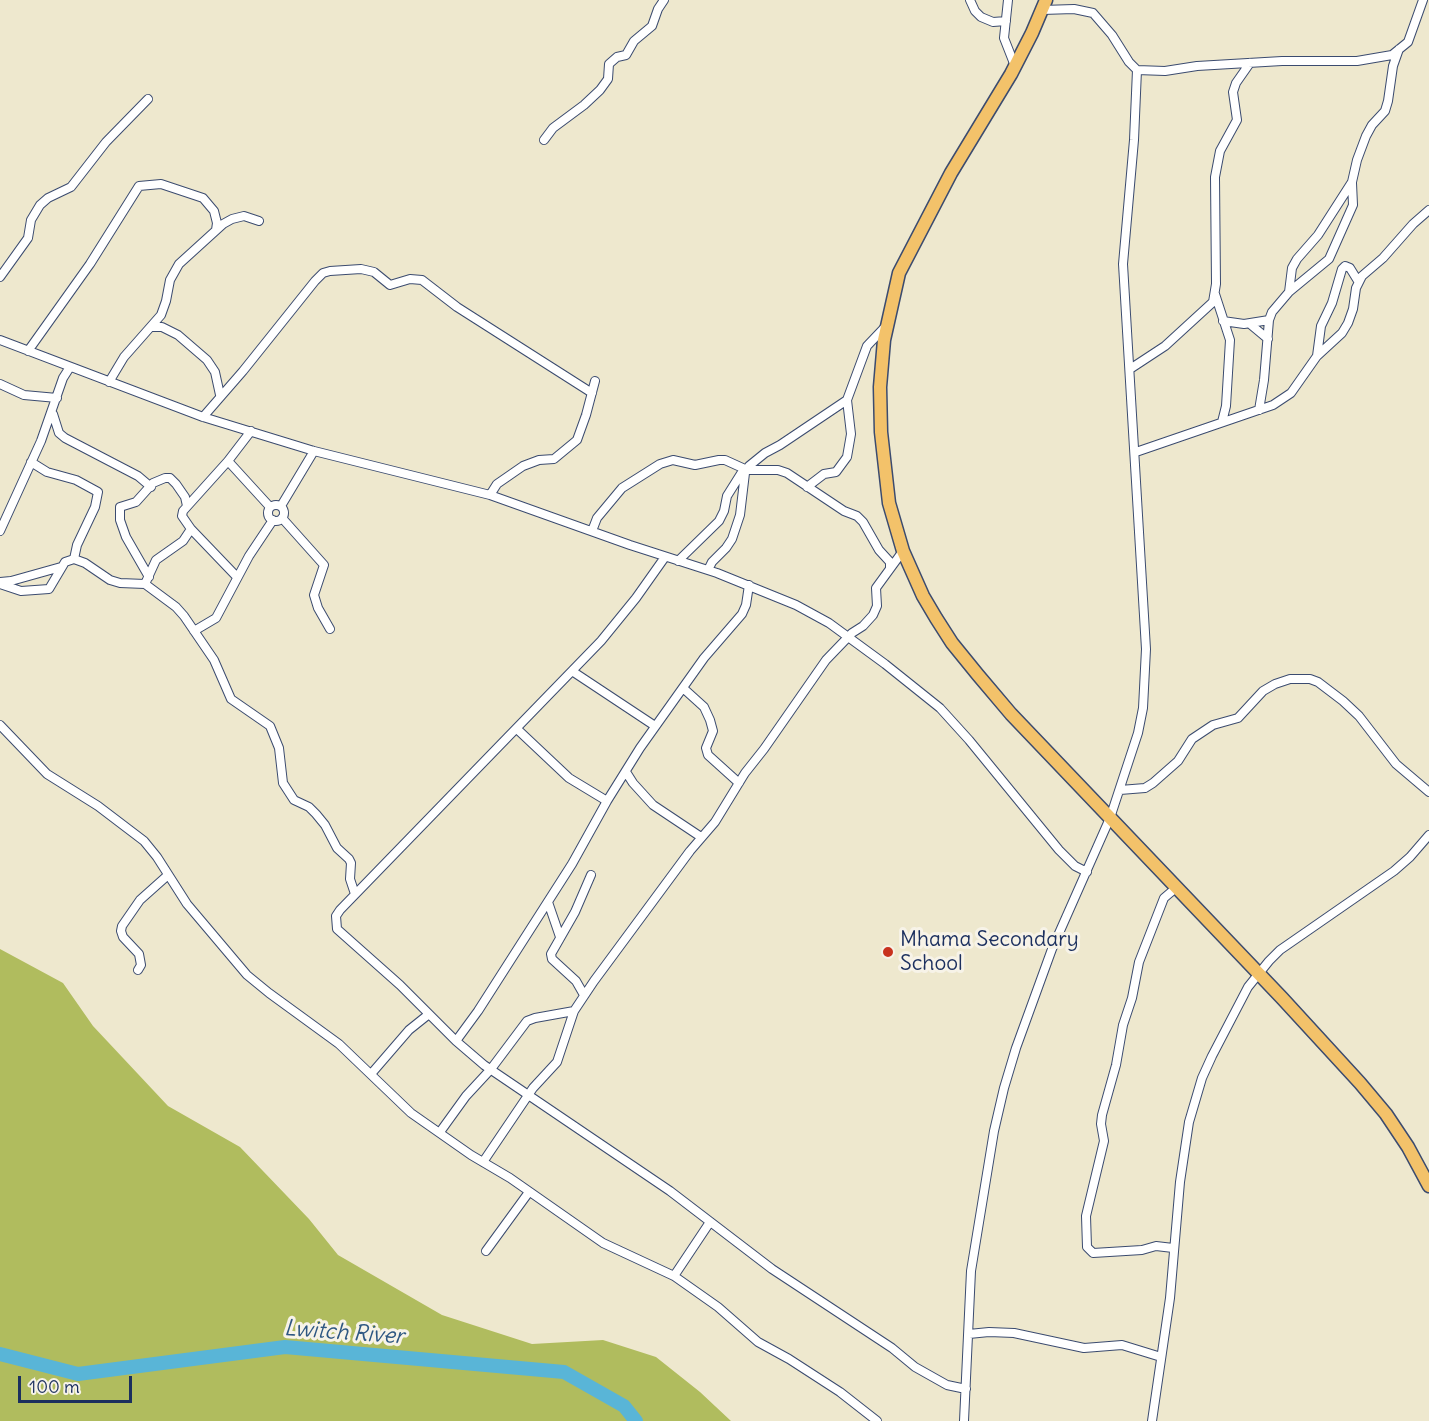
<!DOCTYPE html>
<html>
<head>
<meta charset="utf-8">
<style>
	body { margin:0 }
	#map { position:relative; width:1429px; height:1421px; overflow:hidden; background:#eee8ce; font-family:Delius,sans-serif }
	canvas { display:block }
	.scale { position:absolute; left:18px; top:1376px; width:114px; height:27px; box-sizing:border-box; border:3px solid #1b2f5e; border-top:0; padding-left:8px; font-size:18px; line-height:21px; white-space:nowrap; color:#1b2f5e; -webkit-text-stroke:4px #f7f3e8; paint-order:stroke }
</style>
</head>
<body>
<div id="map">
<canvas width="1429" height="1421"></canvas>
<div class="scale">100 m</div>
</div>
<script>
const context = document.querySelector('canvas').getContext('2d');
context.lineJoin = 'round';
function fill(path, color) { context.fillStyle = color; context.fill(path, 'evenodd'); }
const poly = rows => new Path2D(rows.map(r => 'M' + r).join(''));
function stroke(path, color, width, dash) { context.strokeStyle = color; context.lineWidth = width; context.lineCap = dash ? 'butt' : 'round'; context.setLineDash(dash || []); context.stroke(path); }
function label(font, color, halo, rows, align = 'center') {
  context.font = font + ' Delius,sans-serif'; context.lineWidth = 6; context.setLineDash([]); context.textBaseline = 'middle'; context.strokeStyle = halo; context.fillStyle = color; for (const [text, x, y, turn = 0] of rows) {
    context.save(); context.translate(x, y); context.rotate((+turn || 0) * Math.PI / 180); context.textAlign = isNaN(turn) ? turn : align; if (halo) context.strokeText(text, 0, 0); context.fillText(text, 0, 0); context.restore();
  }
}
fill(poly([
	[0,949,63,983,93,1026,168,1106,240,1147,309,1219,338,1255,442,1315,532,1344,603,1340,656,1357,700,1392,731,1421,0,1421]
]), '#b0bc5e');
stroke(poly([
	[0,1354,78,1374,285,1347,564,1372,624,1406,636,1421]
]), '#59b5d7', 14);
const minor = poly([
	[970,0,975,11,981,17,993,22,1006,21],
	[1008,0,1004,38,1015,66],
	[1042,10,1074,9,1093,13,1112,35,1129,62,1137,70,1165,71,1197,66,1282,61,1357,61,1392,55,1408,42,1423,0],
	[544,140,553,128,584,105,600,90,608,79,609,64,617,57,626,55,634,41,652,26,658,9,664,0],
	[0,277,28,238,31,220,40,205,48,198,71,187,106,142,148,99],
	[1289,292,1329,259,1353,205,1352,183],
	[1215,294,1230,340,1226,406,1222,422],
	[1223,321,1244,324,1269,320],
	[1250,324,1268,339],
	[151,327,162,327,178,335,207,360,215,372,220,395],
	[0,340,203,417,314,451,490,495,630,545,717,573,796,605,829,623,885,664,940,708,969,740,1059,850,1075,866,1087,872],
	[28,351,90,264,139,186,161,184,203,198,214,211,217,223,216,230],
	[1317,356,1321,326,1332,303,1342,269,1345,266,1350,268,1358,281],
	[1130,369,1165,346,1213,302,1216,284,1215,177,1220,151,1237,120,1233,92,1236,83,1250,63],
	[109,382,124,357,161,315,166,301,170,280,179,264,223,224,232,219,244,216,259,221],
	[0,384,24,395,57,398],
	[1259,410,1264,380,1269,320,1272,312,1289,292,1292,268,1297,259,1318,235,1352,182,1357,160,1366,136,1372,125,1385,111,1388,101,1393,66,1399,49],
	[53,414,59,433,65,438,138,476,151,487],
	[203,417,243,371,315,281,323,273,330,271,361,269,374,272,390,285,410,279,422,280,457,307,592,393],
	[1136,452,1273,405,1291,393,1317,356,1342,333,1348,323,1353,309,1356,288,1362,276,1383,258,1413,224,1429,210],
	[228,461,270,507],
	[31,462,47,472,76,480,98,492,95,507,77,545,74,559],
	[807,487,824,474,836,472,847,457,851,434,847,400],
	[490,495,497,484,523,466,539,460,554,459,577,440,586,415,595,381],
	'268 513a8 8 0 1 1 16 0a8 8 0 1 1-16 0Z',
	[281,506,314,451],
	[282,518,324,565,314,595,318,608,330,629],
	[191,529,237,577],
	[0,531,41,441,63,378,70,367],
	[592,531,597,518,622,488,660,464,673,460,695,465,719,460,725,460,747,470,778,470,787,473,844,511,857,516,863,522,879,550,890,562,890,568],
	[665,557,636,598,601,641,340,910,336,916,337,929,400,985,456,1041,484,1065,670,1191,772,1269,892,1348,915,1367,947,1385,966,1389],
	[678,561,719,521,724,511,727,496,744,469],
	[708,570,712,562,726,548,732,539,740,515,745,473,749,466,765,453,780,445,847,400,867,346,886,326],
	[149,577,126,537,120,520,120,507,136,502,153,483,165,478,170,478,176,484,185,497,187,506],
	[0,582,11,581,61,567],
	[0,584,21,591,49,589,65,562,74,559,85,563,110,580,120,583,145,584,156,560,183,541,191,529,182,516,183,511,228,461,251,431],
	[145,584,176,607,184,616,214,660,231,699,270,726,279,748,283,783,294,800,309,807,316,814,325,825,337,848,349,859,351,863,350,879,355,894],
	[194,631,216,618,249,556,273,520],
	[572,671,655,726],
	[683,688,704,707,710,720,713,731,706,748,708,755,739,783],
	[0,725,47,774,98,806,144,841,157,857,187,904,247,975,269,993,339,1044,411,1113,471,1155,510,1178,603,1243,674,1276,718,1307,758,1342,789,1359,840,1392,877,1421],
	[517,729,569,778,607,801],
	[626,772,633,783,653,805,701,837],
	[1120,790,1145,788,1153,783,1178,761,1192,739,1213,725,1238,718,1263,691,1275,684,1290,679,1310,679,1318,682,1343,701,1359,716,1396,764,1429,792],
	[548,902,560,937],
	[138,970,141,965,139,954,123,937,121,931,122,926,140,900,168,875],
	[584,995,576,981,552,959,551,954,575,912,591,875],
	[456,1041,478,1011,572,864,607,801,640,748,704,658,742,614,746,605,749,585],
	[371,1074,409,1030,429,1014],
	[440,1132,466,1096,491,1069,527,1021,535,1018,574,1011],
	[483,1162,533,1088,557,1062,574,1011,594,981,690,851,715,822,745,773,764,749,826,660,852,633,863,626,873,615,877,606,876,588,903,551],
	[1173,1248,1156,1246,1142,1250,1093,1253,1087,1247,1086,1216,1104,1141,1101,1124,1102,1115,1116,1065,1123,1025,1132,998,1139,962,1164,898,1177,887],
	[486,1251,529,1192],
	[674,1276,710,1222],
	[969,1334,989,1332,1014,1333,1084,1348,1122,1345,1161,1357],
	[964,1421,971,1271,994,1131,1004,1088,1016,1048,1052,949,1110,818,1138,733,1143,708,1146,649,1123,264,1134,140,1137,70],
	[1152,1421,1170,1298,1180,1182,1189,1122,1202,1078,1212,1056,1248,987,1269,961,1280,950,1394,871,1410,857,1429,835]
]);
const primary = poly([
	[1046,0,1032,33,1011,74,951,173,899,273,884,340,880,387,881,432,889,503,903,551,923,596,936,618,952,643,978,675,1011,714,1282,998,1360,1083,1386,1114,1408,1147,1429,1186]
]);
stroke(minor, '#3b4b6f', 10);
stroke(primary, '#3b4b6f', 15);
stroke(minor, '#fff', 8);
stroke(primary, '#f3c26a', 12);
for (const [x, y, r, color] of [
	[888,952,6,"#c8321e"]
]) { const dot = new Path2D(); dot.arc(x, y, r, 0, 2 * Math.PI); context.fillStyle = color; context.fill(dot); stroke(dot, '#f7f3e8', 2); }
label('21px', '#1b2f5e', '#f7f3e8', [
	["Mhama Secondary",900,940],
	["School",900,964]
], 'left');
label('italic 22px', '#2e5782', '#f7f3e8', [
	["Lwitch River",344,1333,4]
]);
</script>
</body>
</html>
